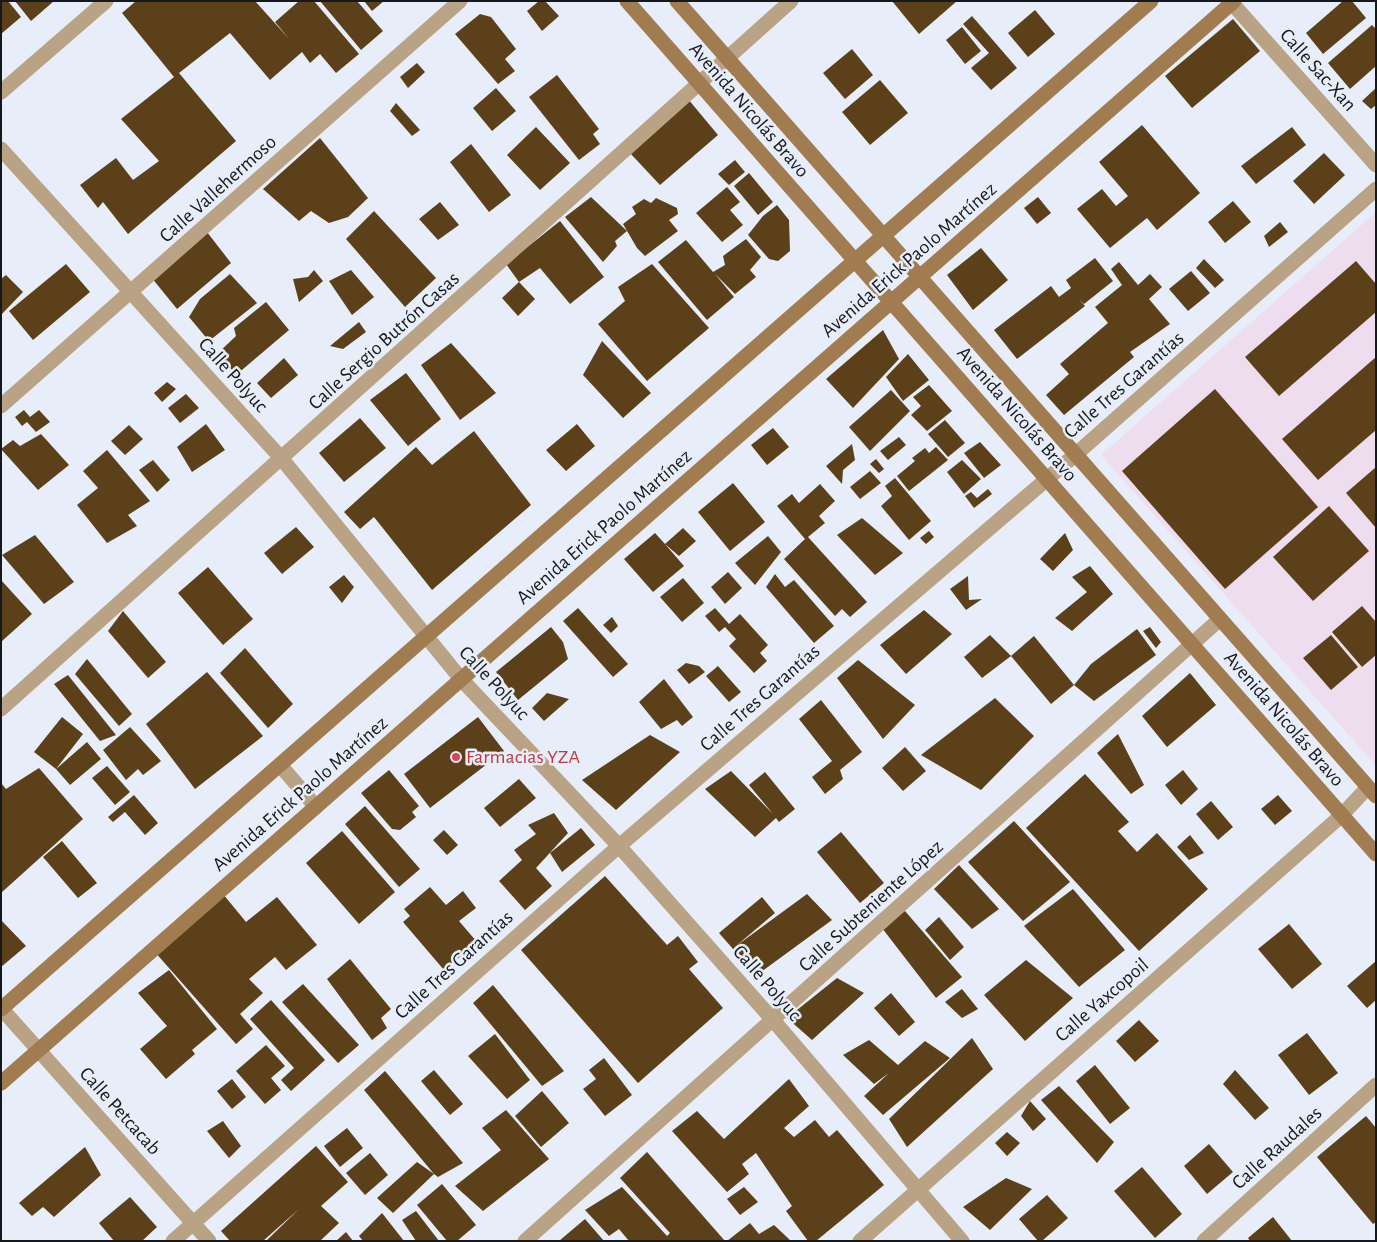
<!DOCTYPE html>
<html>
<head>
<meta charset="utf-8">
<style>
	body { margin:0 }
	#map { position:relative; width:1377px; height:1242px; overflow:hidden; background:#e7eef9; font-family:"Alegreya Sans",sans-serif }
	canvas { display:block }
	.frame { position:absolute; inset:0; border:2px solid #16191c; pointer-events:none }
</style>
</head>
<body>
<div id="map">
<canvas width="1377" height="1242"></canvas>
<div class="frame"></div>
</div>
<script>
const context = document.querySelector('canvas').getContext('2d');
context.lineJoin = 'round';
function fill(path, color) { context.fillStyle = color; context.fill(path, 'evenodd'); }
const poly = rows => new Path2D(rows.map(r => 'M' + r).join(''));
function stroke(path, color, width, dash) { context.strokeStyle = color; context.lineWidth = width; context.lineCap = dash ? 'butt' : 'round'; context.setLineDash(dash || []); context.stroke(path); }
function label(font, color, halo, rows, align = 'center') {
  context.font = font + ' "Alegreya Sans",sans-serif'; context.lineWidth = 5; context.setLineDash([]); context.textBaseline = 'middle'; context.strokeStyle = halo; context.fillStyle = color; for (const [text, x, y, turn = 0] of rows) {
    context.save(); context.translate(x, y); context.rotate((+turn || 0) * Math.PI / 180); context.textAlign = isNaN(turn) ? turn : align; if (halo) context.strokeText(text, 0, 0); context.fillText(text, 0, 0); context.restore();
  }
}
fill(poly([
	[1376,212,1376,766,1101,455]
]), '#eeddef');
fill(poly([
	[1,1,8,1,21,17,1,34],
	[15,1,54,1,31,21],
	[136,1,255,1,290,40,275,22,299,1,314,1,359,54,336,73,320,54,310,63,302,52,270,80,230,33,179,73,236,141,128,234,103,202,98,208,80,185,116,158,133,180,159,161,121,119,174,77,122,13],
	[320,1,357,1,383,31,361,50],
	[364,1,384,1,372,11],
	[539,1,545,1,559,16,542,31,527,11],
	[892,1,957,1,919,34],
	[1343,1,1352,1,1366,18,1323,54,1306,33],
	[1035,10,1055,34,1028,57,1008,33],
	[480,14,491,17,516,49,505,59,515,71,498,84,455,34],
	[972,16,1017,68,991,90,971,68,989,53,963,24],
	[1233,19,1260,51,1192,108,1165,76],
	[1372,25,1376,29,1376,66,1350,89,1328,63],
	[962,27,981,51,965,64,946,40],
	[852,49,873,75,845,99,823,73],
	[417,63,425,72,408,88,400,77],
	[557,75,599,129,593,134,600,144,579,160,529,97],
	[880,80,908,113,870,145,842,112],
	[496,88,516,111,492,131,473,108],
	[1376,88,1376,105,1371,109,1362,101],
	[688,99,718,135,660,185,629,152],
	[396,103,420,130,412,136,390,111],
	[1142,125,1200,193,1157,230,1147,218,1110,248,1077,209,1102,189,1116,206,1128,196,1099,162],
	[536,127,570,163,540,190,507,155],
	[1292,127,1306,145,1256,184,1241,166],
	[320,138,368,198,348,217,329,223,311,211,299,221,263,189],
	[471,144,511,195,489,212,450,162],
	[1324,153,1345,175,1314,204,1293,181],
	[735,160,745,172,729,185,718,174],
	[749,173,773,202,758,215,734,186],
	[727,187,740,202,730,210,743,225,722,242,696,213],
	[591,197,627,231,615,241,617,246,603,262,565,217],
	[1038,197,1051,213,1037,224,1024,208],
	[656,198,677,208,678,214,669,220,678,231,645,256,637,248,623,224,636,214,632,207,644,199,651,203],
	[1233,201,1251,222,1225,243,1208,222],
	[440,202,459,225,438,240,419,219],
	[777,205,789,220,790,251,778,261,769,259,748,235,763,216],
	[374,211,436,278,405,307,346,239],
	[560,221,604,277,570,304,540,268,519,282,506,264],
	[1280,222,1288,232,1269,247,1264,236],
	[207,232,231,263,177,309,151,277],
	[746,239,761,257,750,270,756,277,735,294,715,274,734,297,707,320,658,262,686,240,713,272,725,265,723,256],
	[981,248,1008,280,973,310,947,275],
	[1095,258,1113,281,1084,304,1079,299,1085,306,1017,359,994,330,1051,286,1059,297,1071,288,1066,280],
	[1204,259,1224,280,1215,288,1196,268],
	[1356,261,1376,284,1376,312,1279,396,1245,357],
	[1119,262,1138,285,1150,274,1162,287,1149,299,1170,324,1130,352,1134,357,1064,415,1046,395,1069,374,1060,364,1108,323,1095,307,1122,285,1111,269],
	[66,264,90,292,33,340,9,311],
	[652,264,709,328,647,381,598,324,625,301,618,287],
	[314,270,323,281,299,302,293,279,308,277],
	[351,270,374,297,352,315,329,281],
	[1191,271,1210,293,1188,311,1169,289],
	[230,274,257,303,209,341,189,317,200,299],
	[6,275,23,292,1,315,1,279],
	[519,282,535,299,518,316,502,298],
	[266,302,289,330,236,375,218,353,236,336,234,328],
	[359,322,366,332,343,349,330,346],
	[883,330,899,359,853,408,826,379],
	[602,341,651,393,623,418,583,375],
	[451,343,496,393,460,420,421,365],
	[908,354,929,380,903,401,886,377],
	[1376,357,1376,430,1318,480,1282,439],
	[284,358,298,375,271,398,257,383],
	[406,373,441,419,408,446,370,400],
	[167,382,176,389,162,402,154,393],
	[929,385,952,411,927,431,911,415,921,406,913,397],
	[1215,389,1318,507,1225,589,1122,471],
	[891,390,910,411,870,451,849,427],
	[186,394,199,408,180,423,168,408],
	[24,410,30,417,39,410,50,422,36,432,27,422,22,426,15,417],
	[360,418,386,448,344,482,319,453],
	[945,420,965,443,948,457,928,434],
	[206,424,225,450,192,472,177,447],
	[577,424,595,446,566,471,546,450],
	[129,425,143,439,125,455,111,441],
	[773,428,789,447,767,465,751,445],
	[474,431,531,505,432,590,374,517,360,529,344,512,416,447,432,465],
	[41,434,69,465,38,490,1,449,13,440,20,446],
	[899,437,906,445,888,460,880,451],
	[980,442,1001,465,984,478,964,453],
	[852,444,855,460,843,470,842,484,826,466],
	[936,447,948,460,909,491,897,476,915,461,912,458,925,448,929,453],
	[107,450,150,501,128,515,137,526,107,543,77,505,98,488,83,471],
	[876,459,884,469,879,473,870,464],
	[153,460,170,480,157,492,139,470],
	[962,460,981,479,964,494,947,472],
	[1376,467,1376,528,1346,493],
	[870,471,881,483,860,499,850,487],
	[895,478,931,521,909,540,881,506,892,496,885,486],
	[733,483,765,522,730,551,698,512],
	[820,484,835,501,819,516,825,523,808,537,867,602,850,617,842,609,835,616,784,559,805,539,777,506,792,494,799,503],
	[988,489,992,494,974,508,965,496,971,492,977,498],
	[1329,506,1369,551,1313,601,1273,557],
	[862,518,903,553,875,575,837,535],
	[296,527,314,547,282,574,264,553],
	[683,528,696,541,679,556,665,544,684,566,653,592,624,559,655,533,665,544],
	[929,531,934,537,926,544,920,538],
	[1065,533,1073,550,1053,571,1040,559],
	[35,535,74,582,44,604,2,555],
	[768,536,781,552,755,585,735,563],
	[1090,566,1113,594,1072,631,1055,618,1087,592,1072,577],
	[208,567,253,619,223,645,178,593],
	[728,572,742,588,725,604,711,587],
	[775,574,785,587,794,580,834,626,814,643,766,587],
	[344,575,354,587,342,603,329,587],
	[968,576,969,600,982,599,966,610,950,589],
	[683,578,704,603,682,622,660,597],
	[1,580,32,614,1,642],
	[1362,606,1376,622,1376,655,1362,667,1332,632],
	[578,608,628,664,613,677,563,621],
	[715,608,729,624,740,614,768,645,760,653,767,661,754,673,729,646,736,639,725,627,719,632,705,616],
	[924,610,952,634,906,674,880,645],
	[123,611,166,662,148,678,108,631],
	[612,617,618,626,611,633,603,625],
	[551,627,563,642,568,659,518,700,496,672],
	[1150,627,1161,642,1156,648,1143,631],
	[1137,629,1156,655,1094,701,1074,685,1091,664],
	[990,635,1011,656,982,678,964,657],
	[1331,635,1358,667,1331,690,1303,658],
	[1034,636,1074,685,1051,704,1011,656],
	[245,648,293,704,268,728,220,673],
	[87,659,132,714,119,726,75,674],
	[858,660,915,705,883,739,837,678],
	[686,663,699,666,705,672,689,684,677,670],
	[718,666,741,692,729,702,706,676],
	[207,672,263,736,195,789,146,724],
	[1190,673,1216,705,1167,747,1142,716],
	[68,675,116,735,100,741,54,684],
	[664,679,693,717,682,726,677,720,661,729,639,702],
	[547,693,569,699,544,721,532,708],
	[995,698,1034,736,981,790,921,755],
	[821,700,862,752,840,770,843,779,825,794,812,777,832,761,799,719],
	[62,717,83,734,56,769,34,752],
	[478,717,504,751,430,808,404,774],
	[130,727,161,761,143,775,138,769,126,780,103,750],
	[1118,734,1144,785,1131,794,1097,753],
	[650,735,680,752,616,810,582,780],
	[87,742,101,759,70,785,56,769],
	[905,747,926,771,903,791,882,768],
	[107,766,130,792,115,805,92,778],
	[39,768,83,819,1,893,1,783,6,789],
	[389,770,419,806,412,812,416,817,400,830,392,829,361,793],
	[1183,770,1198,789,1181,805,1165,785],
	[731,771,773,814,749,785,765,772,795,809,779,822,776,818,755,837,705,789],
	[1085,774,1129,822,1118,831,1137,852,1157,833,1208,889,1139,951,1026,828],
	[519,779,536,798,500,827,484,808],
	[134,795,158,823,145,835,125,812,113,822,108,817],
	[1278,795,1292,811,1275,825,1261,809],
	[1211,801,1233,827,1218,840,1196,814],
	[365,806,420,869,399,887,345,824],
	[554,813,568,833,536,868,552,886,525,910,499,881,522,860,514,850,536,834,528,825],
	[1014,821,1070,882,1023,921,968,862],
	[581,828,595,845,562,872,550,853],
	[444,830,458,845,447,855,433,840],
	[342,831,395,892,359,924,306,863],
	[841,832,884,883,860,903,817,852],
	[1190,835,1204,853,1189,860,1177,847],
	[62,841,97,883,78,898,43,857],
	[959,865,999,909,972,929,934,889],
	[605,876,667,945,678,936,698,962,689,969,723,1008,638,1083,521,950],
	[430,887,446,905,463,891,476,908,459,921,477,942,444,970,403,922,410,916,404,909],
	[1073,889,1125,950,1079,987,1024,926],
	[223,894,246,922,277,897,317,945,286,970,275,957,249,979,263,993,240,1014,253,1029,236,1044,154,951],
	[807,894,832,920,761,972,733,949,719,933,762,897,775,913,736,946],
	[905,911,962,977,936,998,882,928],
	[939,917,964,947,950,960,925,930],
	[1,920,26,946,1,967],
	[1289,924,1322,964,1292,989,1258,949],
	[350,959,391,1009,381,1018,387,1028,372,1040,327,979],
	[1026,960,1073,998,1025,1041,984,995],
	[1376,961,1376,1000,1367,1008,1347,986],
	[169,970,217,1029,192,1050,195,1054,166,1079,140,1049,167,1026,138,993],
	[837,978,864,993,812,1040,787,1018],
	[303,984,359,1045,338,1063,282,1002],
	[493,985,564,1071,542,1086,473,1003],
	[962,989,978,1009,962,1018,945,1002],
	[891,993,915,1022,899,1036,874,1008],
	[271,1000,325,1060,291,1091,281,1080,294,1068,250,1019],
	[1139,1020,1159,1041,1135,1062,1116,1041],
	[1307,1033,1338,1073,1309,1095,1278,1055],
	[495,1034,530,1080,507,1099,468,1056],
	[972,1038,993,1069,907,1147,889,1119],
	[869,1040,898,1065,925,1041,950,1058,883,1115,864,1096,889,1073,874,1084,843,1055],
	[266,1045,285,1066,271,1078,281,1090,265,1104,236,1071],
	[604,1058,632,1095,605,1116,583,1089,596,1079,589,1070],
	[1095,1065,1130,1108,1110,1124,1076,1081],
	[434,1070,463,1104,450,1115,421,1081],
	[1235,1070,1269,1108,1255,1120,1223,1084],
	[385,1071,463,1163,438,1177,434,1174,364,1090],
	[232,1079,246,1097,232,1109,217,1091],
	[789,1079,809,1106,784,1128,794,1137,815,1120,829,1137,837,1130,884,1185,816,1241,808,1241,786,1211,792,1206,756,1153,742,1164,749,1174,727,1192,672,1131,697,1111,724,1139],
	[1059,1086,1114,1142,1097,1163,1041,1100],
	[542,1091,569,1123,541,1147,515,1116],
	[1030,1101,1046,1119,1033,1131,1021,1116],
	[506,1110,549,1159,483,1211,455,1186,501,1150,482,1128],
	[1366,1116,1376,1128,1376,1222,1373,1224,1317,1157],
	[223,1121,241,1146,229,1158,207,1131],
	[347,1128,363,1148,340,1167,324,1146],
	[1007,1132,1020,1143,1007,1156,995,1143],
	[1209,1144,1233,1172,1207,1194,1184,1166],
	[316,1146,348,1182,321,1206,339,1223,320,1241,266,1241,299,1209,263,1241,230,1241,221,1231],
	[85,1147,101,1175,54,1217,43,1207,32,1216,19,1203],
	[647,1152,725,1241,629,1241,619,1229,609,1236,585,1210,622,1187,667,1236,670,1233,620,1178],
	[370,1153,388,1175,365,1195,346,1173],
	[417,1162,434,1174,393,1213,377,1198],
	[1142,1167,1182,1214,1155,1238,1114,1191],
	[1006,1178,1032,1189,990,1230,963,1207],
	[442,1184,476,1225,457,1241,447,1241,417,1205],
	[744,1187,758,1202,740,1215,727,1199],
	[1047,1195,1068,1218,1042,1241,1038,1241,1019,1219],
	[130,1197,157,1227,142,1241,114,1241,99,1223],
	[416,1211,439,1241,416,1241,402,1220],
	[382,1213,404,1241,363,1241,359,1236],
	[1273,1217,1292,1241,1250,1241,1248,1238],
	[585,1219,604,1241,559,1241],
	[750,1223,759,1234,774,1225,791,1241,727,1241],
	[346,1232,353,1241,336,1241]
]), '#5b4019');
stroke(poly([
	[1230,1,1376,165],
	[1,92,106,1],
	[1,149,282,459,461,679,619,846,773,1020,962,1241],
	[1,406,460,1],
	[1,709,791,1],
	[1,1008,209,1241],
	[173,1241,619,846,1075,455,1376,189],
	[525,1241,1220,619],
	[860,1241,1342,815,1368,787],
	[1204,1241,1376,1085]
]), '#baa285', 15);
stroke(poly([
	[280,765,316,807]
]), '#baa285', 15);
stroke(poly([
	[627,1,1376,854],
	[677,1,1376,796],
	[1,1009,1151,1],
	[1,1083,1234,1]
]), '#a07c50', 15);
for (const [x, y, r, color] of [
	[456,757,5,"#e0444e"]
]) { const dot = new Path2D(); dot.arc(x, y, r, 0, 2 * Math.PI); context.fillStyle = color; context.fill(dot); stroke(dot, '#e7eef9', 2); }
label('20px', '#16191c', '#e7eef9', [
	["Calle Sac-Xan",1318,70,48],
	["Avenida Nicolás Bravo",749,110,49],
	["Calle Vallehermoso",218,189,-42],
	["Avenida Erick Paolo Martínez",909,260,-41],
	["Calle Sergio Butrón Casas",384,341,-42],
	["Calle Polyuc",233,375,48],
	["Calle Tres Garantías",1124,385,-41],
	["Avenida Nicolás Bravo",1017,414,49],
	["Avenida Erick Paolo Martínez",604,527,-41],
	["Calle Polyuc",494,683,47],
	["Calle Tres Garantías",760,698,-41],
	["Avenida Nicolás Bravo",1284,719,49],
	["Avenida Erick Paolo Martínez",300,794,-41],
	["Calle Subteniente López",871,906,-42],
	["Calle Tres Garantías",454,965,-42],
	["Calle Polyuc",767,983,49],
	["Calle Yaxcopoil",1102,1000,-41],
	["Calle Petcacab",120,1111,48],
	["Calle Raudales",1277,1148,-42]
]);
label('20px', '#be3a42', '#e7eef9', [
	["Farmacias YZA",466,757]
], 'left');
</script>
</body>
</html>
